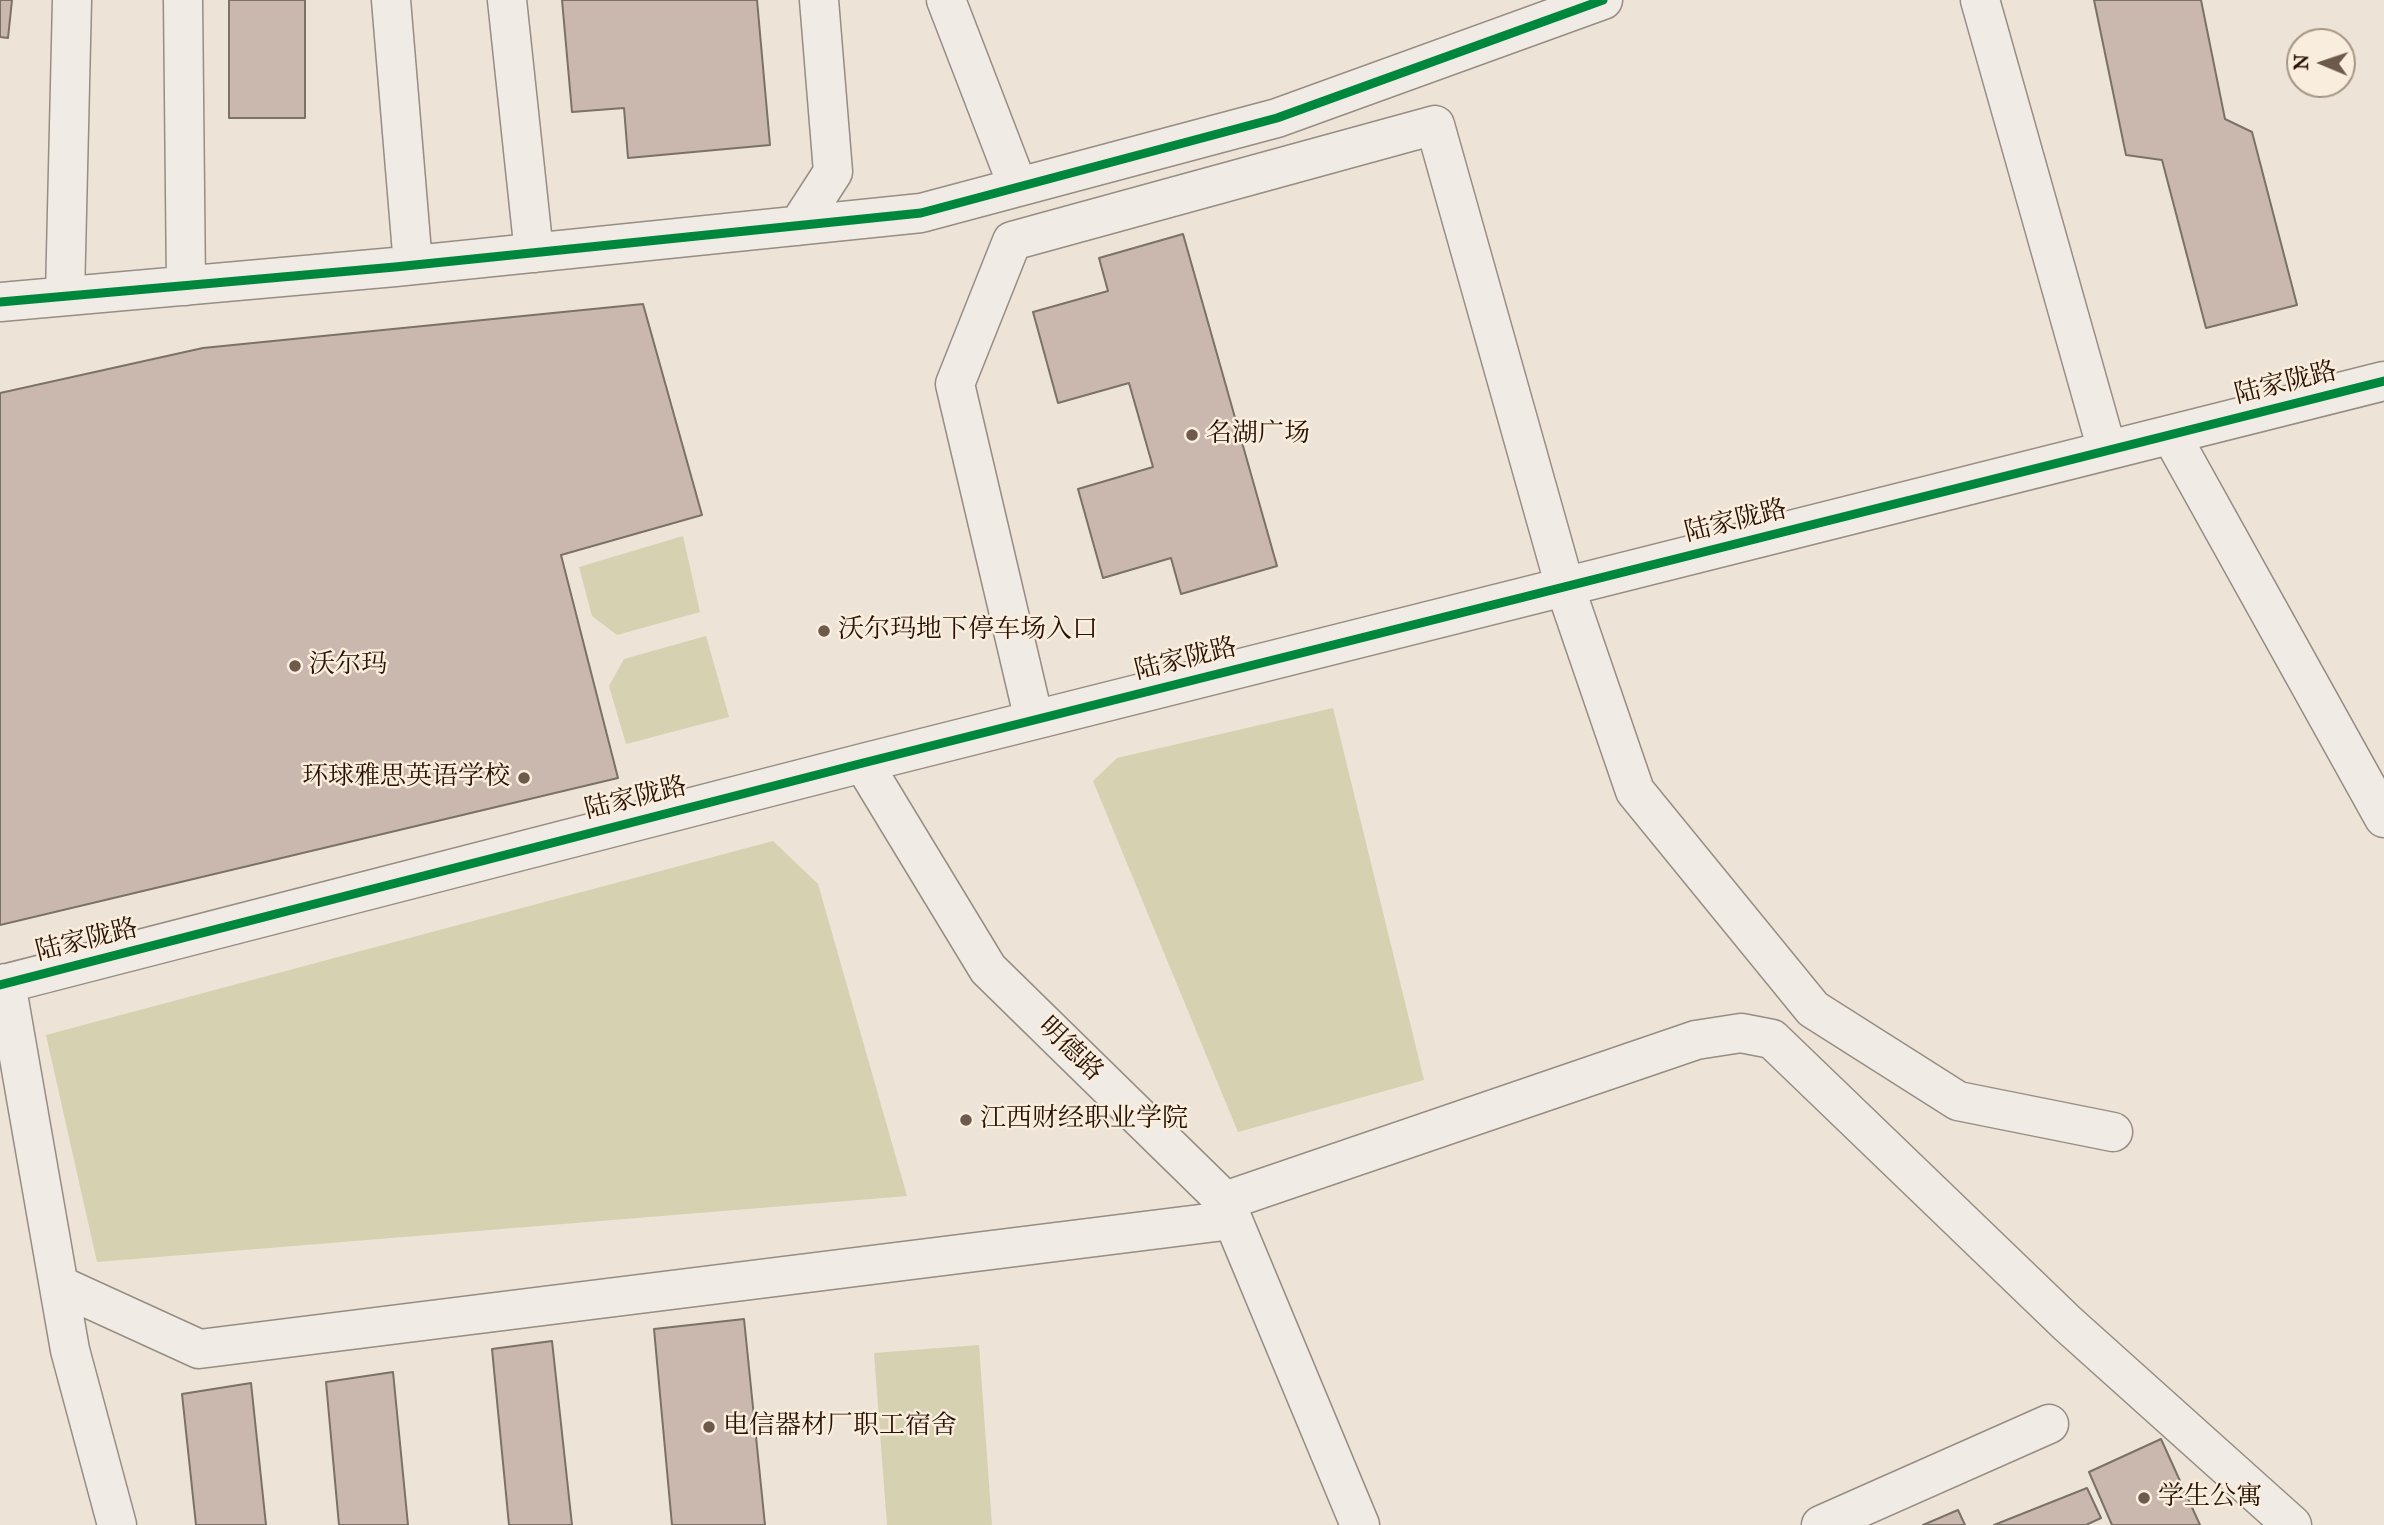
<!DOCTYPE html>
<html>
<head>
<meta charset="utf-8">
<style>
	body { margin:0 }
	#map { position:relative; width:2384px; height:1525px; overflow:hidden; background:#ede3d6; font-family:"IM FELL Great Primer",serif }
	canvas { display:block }
	.north { position:absolute; left:2286px; top:28px; width:70px; height:70px; box-sizing:border-box; background:#f9edde; border:2px solid #a59585; border-radius:50%; rotate:272deg; font-size:19px; font-weight:700; line-height:28px; text-align:center; color:#281100 }
	.north::after { content:''; display:block; margin:auto; width:24px; height:32px; background:#6d5a4b; clip-path:polygon(50% 0,100% 100%,50% 72%,0 100%) }
</style>
</head>
<body>
<div id="map">
<canvas width="2384" height="1525"></canvas>
<div class="north">N</div>
</div>
<script>
const context = document.querySelector('canvas').getContext('2d');
context.lineJoin = 'round';
function fill(path, color) { context.fillStyle = color; context.fill(path, 'evenodd'); }
const poly = rows => new Path2D(rows.map(r => 'M' + r).join(''));
function stroke(path, color, width, dash) { context.strokeStyle = color; context.lineWidth = width; context.lineCap = dash ? 'butt' : 'round'; context.setLineDash(dash || []); context.stroke(path); }
function label(font, color, halo, rows, align = 'center') {
  context.font = font + ' "IM FELL Great Primer","Noto Serif SC",serif'; context.lineWidth = 5; context.setLineDash([]); context.textBaseline = 'middle'; context.strokeStyle = halo; context.fillStyle = color; for (const [text, x, y, turn = 0] of rows) {
    context.save(); context.translate(x, y); context.rotate((+turn || 0) * Math.PI / 180); context.textAlign = isNaN(turn) ? turn : align; if (halo) context.strokeText(text, 0, 0); context.fillText(text, 0, 0); context.restore();
  }
}
fill(poly([
	[683,536,700,612,617,635,592,616,579,567],
	[706,636,729,717,626,744,609,686,624,659],
	[1333,708,1424,1080,1238,1132,1093,781,1117,758],
	[773,841,818,884,907,1196,97,1262,46,1035],
	[979,1345,992,1525,887,1525,874,1353]
]), '#d6d1b1');
const building = poly([
	[0,0,12,0,8,38,0,37,0,0],
	[229,0,305,0,305,118,229,118,229,0],
	[562,0,757,0,770,145,628,158,624,108,572,112,562,0],
	[2094,0,2201,0,2225,119,2252,132,2297,305,2206,328,2162,160,2126,155,2094,0],
	[1183,234,1277,566,1181,594,1171,558,1103,578,1078,489,1153,467,1129,383,1058,403,1033,312,1108,291,1099,258,1183,234],
	[643,304,702,515,561,555,618,778,0,925,0,393,203,348,643,304],
	[744,1319,765,1525,672,1525,654,1329,744,1319],
	[552,1341,572,1525,509,1525,492,1349,552,1341],
	[393,1372,408,1525,339,1525,326,1382,393,1372],
	[251,1383,266,1525,196,1525,182,1394,251,1383],
	[2161,1439,2200,1525,2112,1525,2089,1472,2161,1439],
	[2087,1488,2101,1518,2086,1525,1994,1525,2087,1488],
	[1958,1510,1965,1525,1923,1525,1958,1510]
]);
fill(building, '#cab8ae');
stroke(building, '#7a7167', 2);
const minor = poly([
	[183,0,186,286],
	[391,0,413,265],
	[507,0,534,253],
	[946,0,1018,187],
	[1980,0,2107,450],
	[798,226,833,172,819,0],
	[65,296,72,0],
	[0,302,395,267,921,213,1277,118,1603,0],
	[2171,435,2384,818],
	[1034,720,955,384,1012,241,1435,125,1565,587,1635,791,1813,1009,1958,1101,2113,1132],
	[863,763,988,969,1225,1201,1360,1525],
	[6,983,70,1350,117,1525],
	[0,985,863,763,2384,381],
	[1225,1201,1696,1040,1741,1033,1772,1039,2068,1324,2292,1525],
	[59,1285,199,1349,1232,1220],
	[1821,1525,2049,1424]
]);
stroke(minor, '#968d84', 41);
stroke(minor, '#f0ebe4', 38);
stroke(poly([
	[0,302,395,267,921,213,1277,118,1603,0],
	[0,985,863,763,2384,381]
]), '#00873e', 9);
for (const [x, y, r, color] of [
	[1192,435,7,"#6d5a4b"],
	[824,631,7,"#6d5a4b"],
	[295,666,7,"#6d5a4b"],
	[524,778,7,"#6d5a4b"],
	[966,1120,7,"#6d5a4b"],
	[709,1427,7,"#6d5a4b"],
	[2144,1498,7,"#6d5a4b"]
]) { const dot = new Path2D(); dot.arc(x, y, r, 0, 2 * Math.PI); context.fillStyle = color; context.fill(dot); stroke(dot, '#f9edde', 2.5); }
label('26px', '#281100', '#f9edde', [
	["陆家陇路",2286,384,-14],
	["陆家陇路",1736,522,-14],
	["陆家陇路",1186,660,-14],
	["陆家陇路",636,799,-14],
	["陆家陇路",87,941,-14],
	["明德路",1070,1050,44]
]);
label('26px', '#281100', '#f9edde', [
	["名湖广场",1206,435],
	["沃尔玛地下停车场入口",838,631],
	["沃尔玛",309,666],
	["环球雅思英语学校",510,778,"right"],
	["江西财经职业学院",980,1120],
	["电信器材厂职工宿舍",723,1427],
	["学生公寓",2158,1498]
], 'left');
</script>
</body>
</html>
